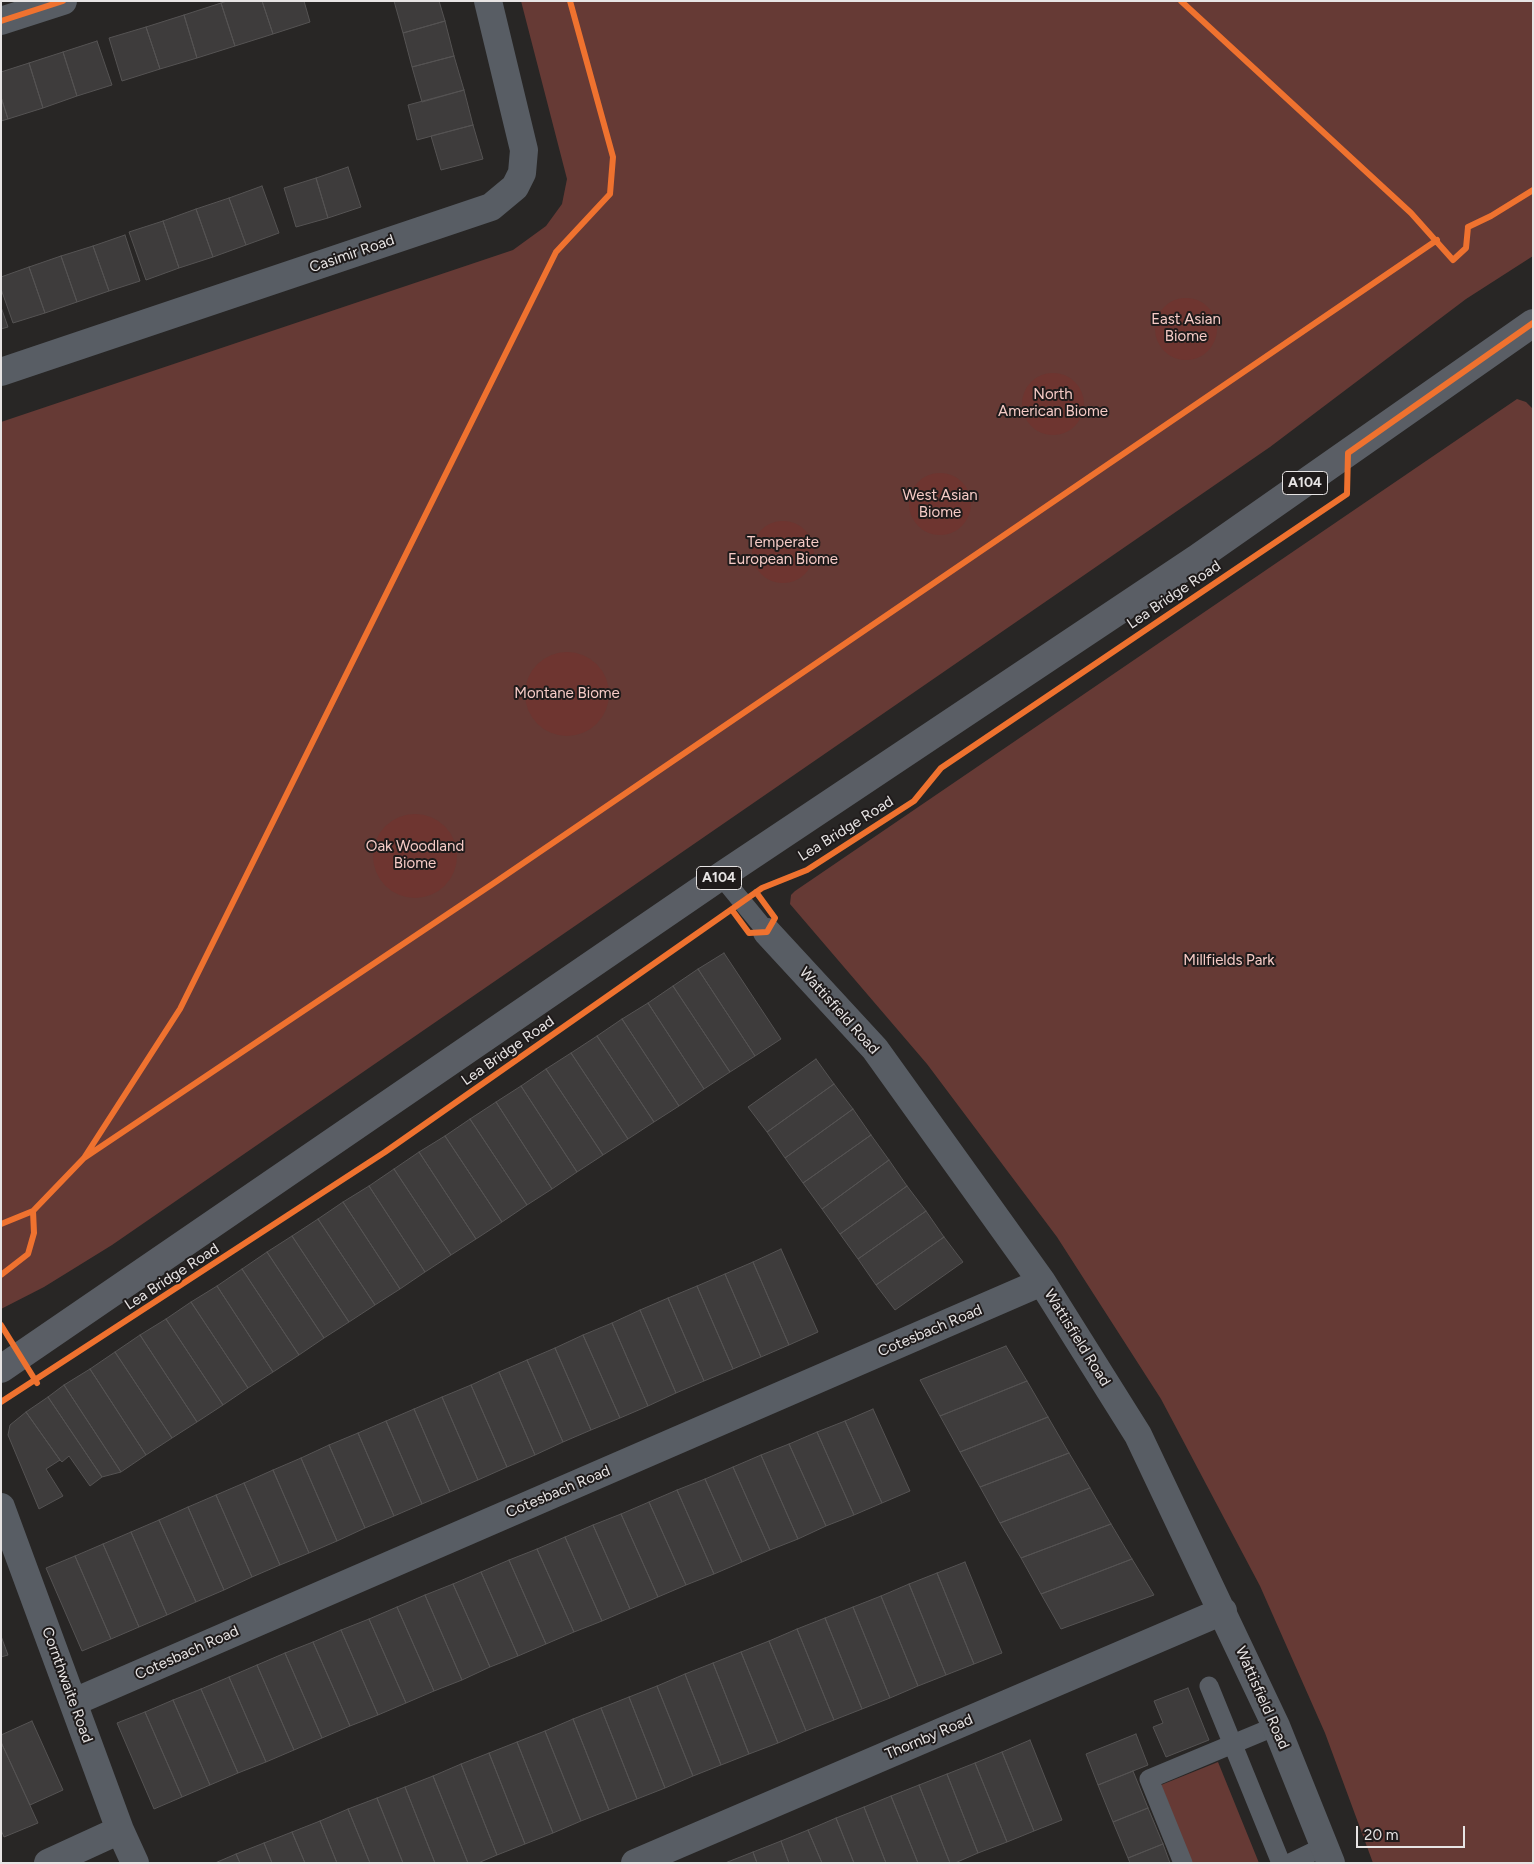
<!DOCTYPE html>
<html>
<head>
<meta charset="utf-8">
<style>
	body { margin:0 }
	#map { position:relative; width:1534px; height:1864px; overflow:hidden; background:#282625; font-family:Figtree,sans-serif }
	canvas { display:block }
	.frame { position:absolute; inset:0; border:2px solid #e7e4e4; pointer-events:none }
	.scale { position:absolute; left:1356px; top:1826px; width:109px; height:22px; box-sizing:border-box; border:2px solid #e7e4e4; border-top:0; padding-left:6px; font-size:15px; line-height:18px; white-space:nowrap; color:#e7e4e4; -webkit-text-stroke:4px #1f1b1b; paint-order:stroke }
</style>
</head>
<body>
<div id="map">
<canvas width="1534" height="1864"></canvas>
<div class="frame"></div>
<div class="scale">20 m</div>
</div>
<script>
const context = document.querySelector('canvas').getContext('2d');
context.lineJoin = 'round';
function fill(path, color) { context.fillStyle = color; context.fill(path, 'evenodd'); }
const poly = rows => new Path2D(rows.map(r => 'M' + r).join(''));
function stroke(path, color, width, dash) { context.strokeStyle = color; context.lineWidth = width; context.lineCap = dash ? 'butt' : 'round'; context.setLineDash(dash || []); context.stroke(path); }
function label(font, color, halo, rows, align = 'center') {
  context.font = font + ' Figtree,sans-serif'; context.lineWidth = 4; context.setLineDash([]); context.textBaseline = 'middle'; context.strokeStyle = halo; context.fillStyle = color; for (const [text, x, y, turn = 0] of rows) {
    context.save(); context.translate(x, y); context.rotate((+turn || 0) * Math.PI / 180); context.textAlign = isNaN(turn) ? turn : align; if (halo) context.strokeText(text, 0, 0); context.fillText(text, 0, 0); context.restore();
  }
}
fill(poly([
	[521,1,1533,1,1533,256,1466,299,1270,447,112,1245,44,1287,1,1309,1,422,513,250,546,226,562,204,567,179],
	[1517,399,1526,402,1533,409,1533,1863,1373,1863,1325,1733,1260,1586,1161,1399,1057,1237,927,1064,790,904,791,895,795,891],
	[1218,1762,1259,1863,1192,1863,1161,1785]
]), '#663a35');
fill(poly([
	'1155 329a31 31 0 1 1 62 0a31 31 0 1 1-62 0Z',
	'1022 404a31 31 0 1 1 62 0a31 31 0 1 1-62 0Z',
	'909 504a31 31 0 1 1 62 0a31 31 0 1 1-62 0Z',
	'752 552a31 31 0 1 1 62 0a31 31 0 1 1-62 0Z',
	'525 694a42 42 0 1 1 84 0a42 42 0 1 1-84 0Z',
	'373 856a42 42 0 1 1 84 0a42 42 0 1 1-84 0Z'
]), '#6e3530');
const building = poly([
	[227,1,262,1,273,34,235,46,221,3,227,1],
	[262,1,304,1,310,22,273,34,262,1],
	[394,1,439,1,445,21,403,33,394,1],
	[221,3,235,46,197,58,184,15,221,3],
	[184,15,197,58,160,69,146,27,184,15],
	[445,21,454,56,412,67,403,33,445,21],
	[146,27,160,69,122,81,109,38,146,27],
	[97,41,112,85,77,96,63,52,97,41],
	[63,52,77,96,43,108,29,63,63,52],
	[454,56,464,90,422,102,412,67,454,56],
	[29,63,43,108,8,119,1,97,1,72,29,63],
	[464,90,473,125,417,140,408,105,464,90],
	[1,97,8,119,1,121,1,97],
	[473,125,483,159,441,170,431,136,473,125],
	[348,167,361,207,328,218,316,178,348,167],
	[316,178,328,218,296,227,284,188,316,178],
	[262,186,279,233,246,245,229,198,262,186],
	[229,198,246,245,213,257,196,209,229,198],
	[196,209,213,257,179,268,163,221,196,209],
	[163,221,179,268,146,280,129,232,163,221],
	[125,235,140,281,109,291,93,246,125,235],
	[93,246,109,291,77,302,61,256,93,246],
	[61,256,77,302,45,313,29,267,61,256],
	[29,267,45,313,13,323,1,289,1,277,29,267],
	[1,307,8,327,1,329,1,307],
	[724,953,781,1039,755,1056,698,969,724,953],
	[698,969,755,1056,730,1072,673,986,698,969],
	[673,986,730,1072,704,1089,648,1003,673,986],
	[648,1003,704,1089,679,1106,622,1019,648,1003],
	[622,1019,679,1106,654,1122,597,1036,622,1019],
	[597,1036,654,1122,628,1139,571,1053,597,1036],
	[571,1053,628,1139,603,1155,546,1069,571,1053],
	[816,1059,834,1084,767,1132,748,1107,816,1059],
	[546,1069,603,1155,577,1172,521,1086,546,1069],
	[834,1084,853,1109,785,1158,767,1132,834,1084],
	[521,1086,577,1172,552,1189,496,1102,521,1086],
	[496,1102,552,1189,527,1205,470,1119,496,1102],
	[853,1109,871,1135,803,1183,785,1158,853,1109],
	[470,1119,527,1205,502,1222,445,1136,470,1119],
	[871,1135,889,1160,822,1209,803,1183,871,1135],
	[445,1136,502,1222,476,1239,419,1152,445,1136],
	[419,1152,476,1239,451,1255,394,1169,419,1152],
	[889,1160,907,1186,840,1234,822,1209,889,1160],
	[394,1169,451,1255,425,1272,369,1186,394,1169],
	[369,1186,425,1272,400,1289,343,1202,369,1186],
	[907,1186,926,1211,858,1259,840,1234,907,1186],
	[343,1202,400,1289,375,1305,318,1219,343,1202],
	[926,1211,944,1237,876,1285,858,1259,926,1211],
	[318,1219,375,1305,349,1322,292,1236,318,1219],
	[292,1236,349,1322,324,1338,267,1252,292,1236],
	[944,1237,963,1262,895,1310,876,1285,944,1237],
	[781,1249,818,1332,789,1345,753,1262,781,1249],
	[267,1252,324,1338,299,1355,242,1269,267,1252],
	[753,1262,789,1345,761,1357,725,1274,753,1262],
	[242,1269,299,1355,273,1372,217,1286,242,1269],
	[725,1274,761,1357,733,1369,697,1286,725,1274],
	[217,1286,273,1372,248,1388,191,1302,217,1286],
	[697,1286,733,1369,704,1381,668,1298,697,1286],
	[668,1298,704,1381,676,1393,640,1310,668,1298],
	[191,1302,248,1388,223,1405,166,1319,191,1302],
	[640,1310,676,1393,648,1406,612,1323,640,1310],
	[166,1319,223,1405,197,1422,140,1335,166,1319],
	[612,1323,648,1406,620,1418,583,1335,612,1323],
	[140,1335,197,1422,172,1438,115,1352,140,1335],
	[583,1335,620,1418,591,1430,555,1348,583,1335],
	[1006,1346,1027,1381,940,1416,920,1380,1006,1346],
	[555,1348,591,1430,563,1442,527,1360,555,1348],
	[115,1352,172,1438,146,1455,90,1369,115,1352],
	[527,1360,563,1442,535,1455,499,1372,527,1360],
	[90,1369,146,1455,121,1472,64,1385,90,1369],
	[499,1372,535,1455,507,1467,471,1385,499,1372],
	[1027,1381,1048,1417,960,1452,940,1416,1027,1381],
	[64,1385,121,1472,102,1477,48,1397,64,1385],
	[471,1385,507,1467,478,1480,442,1397,471,1385],
	[48,1397,102,1477,90,1486,69,1456,62,1462,60,1460,26,1412,48,1397],
	[442,1397,478,1480,450,1492,414,1409,442,1397],
	[414,1409,450,1492,422,1504,386,1421,414,1409],
	[873,1409,910,1491,882,1503,845,1421,873,1409],
	[26,1412,60,1460,46,1469,63,1496,39,1509,8,1435,10,1425,26,1412],
	[1048,1417,1069,1453,980,1487,960,1452,1048,1417],
	[386,1421,422,1504,394,1516,358,1433,386,1421],
	[845,1421,882,1503,854,1515,817,1432,845,1421],
	[817,1432,854,1515,826,1526,789,1444,817,1432],
	[358,1433,394,1516,365,1528,329,1445,358,1433],
	[789,1444,826,1526,798,1539,761,1455,789,1444],
	[329,1445,365,1528,337,1541,301,1458,329,1445],
	[1069,1453,1090,1488,1000,1523,980,1487,1069,1453],
	[761,1455,798,1539,770,1550,733,1467,761,1455],
	[301,1458,337,1541,309,1553,273,1470,301,1458],
	[733,1467,770,1550,742,1562,705,1479,733,1467],
	[273,1470,309,1553,280,1565,244,1483,273,1470],
	[705,1479,742,1562,714,1574,677,1490,705,1479],
	[244,1483,280,1565,252,1577,216,1495,244,1483],
	[1090,1488,1111,1524,1021,1558,1000,1523,1090,1488],
	[677,1490,714,1574,686,1585,649,1502,677,1490],
	[216,1495,252,1577,224,1590,188,1507,216,1495],
	[649,1502,686,1585,658,1597,621,1514,649,1502],
	[188,1507,224,1590,196,1602,159,1520,188,1507],
	[621,1514,658,1597,630,1609,593,1525,621,1514],
	[159,1520,196,1602,167,1615,131,1532,159,1520],
	[1111,1524,1132,1559,1041,1594,1021,1558,1111,1524],
	[593,1525,630,1609,602,1621,565,1537,593,1525],
	[131,1532,167,1615,139,1627,103,1544,131,1532],
	[565,1537,602,1621,574,1632,537,1549,565,1537],
	[103,1544,139,1627,111,1639,75,1556,103,1544],
	[537,1549,574,1632,546,1644,509,1560,537,1549],
	[75,1556,111,1639,82,1651,46,1568,75,1556],
	[1132,1559,1154,1595,1061,1629,1041,1594,1132,1559],
	[509,1560,546,1644,518,1656,481,1572,509,1560],
	[965,1562,1002,1653,974,1664,937,1573,965,1562],
	[481,1572,518,1656,490,1667,453,1584,481,1572],
	[937,1573,974,1664,946,1675,909,1584,937,1573],
	[453,1584,490,1667,462,1680,425,1595,453,1584],
	[909,1584,946,1675,918,1686,881,1596,909,1584],
	[425,1595,462,1680,434,1691,397,1607,425,1595],
	[881,1596,918,1686,890,1698,853,1607,881,1596],
	[397,1607,434,1691,406,1703,369,1619,397,1607],
	[853,1607,890,1698,862,1709,825,1618,853,1607],
	[825,1618,862,1709,834,1720,797,1629,825,1618],
	[369,1619,406,1703,378,1715,341,1630,369,1619],
	[797,1629,834,1720,806,1731,769,1641,797,1629],
	[341,1630,378,1715,350,1726,313,1642,341,1630],
	[1,1636,8,1655,1,1657,1,1636],
	[769,1641,806,1731,778,1743,741,1652,769,1641],
	[313,1642,350,1726,322,1738,285,1653,313,1642],
	[741,1652,778,1743,749,1754,713,1663,741,1652],
	[285,1653,322,1738,294,1750,257,1665,285,1653],
	[713,1663,749,1754,721,1765,685,1674,713,1663],
	[257,1665,294,1750,266,1762,229,1677,257,1665],
	[685,1674,721,1765,693,1776,657,1686,685,1674],
	[229,1677,266,1762,238,1773,201,1689,229,1677],
	[657,1686,693,1776,665,1788,629,1697,657,1686],
	[1188,1688,1209,1740,1166,1757,1153,1727,1163,1723,1154,1701,1188,1688],
	[201,1689,238,1773,210,1785,173,1700,201,1689],
	[629,1697,665,1788,637,1799,601,1708,629,1697],
	[173,1700,210,1785,182,1797,145,1712,173,1700],
	[601,1708,637,1799,609,1810,573,1719,601,1708],
	[145,1712,182,1797,154,1809,117,1723,145,1712],
	[573,1719,609,1810,581,1821,545,1731,573,1719],
	[32,1721,63,1790,30,1805,1,1742,1,1735,32,1721],
	[545,1731,581,1821,553,1833,517,1742,545,1731],
	[1136,1734,1148,1765,1098,1785,1086,1754,1136,1734],
	[1030,1740,1062,1820,1034,1831,1002,1752,1030,1740],
	[1,1742,38,1823,4,1837,1,1830,1,1742],
	[517,1742,553,1833,525,1844,489,1753,517,1742],
	[1002,1752,1034,1831,1007,1842,975,1763,1002,1752],
	[489,1753,525,1844,497,1855,461,1764,489,1753],
	[975,1763,1007,1842,978,1853,947,1774,975,1763],
	[461,1764,497,1855,478,1863,468,1863,433,1776,461,1764],
	[1133,1771,1148,1808,1113,1822,1098,1785,1133,1771],
	[947,1774,978,1853,955,1863,950,1863,919,1785,947,1774],
	[433,1776,468,1863,435,1863,405,1787,433,1776],
	[919,1785,950,1863,918,1863,891,1796,919,1785],
	[405,1787,435,1863,403,1863,377,1798,405,1787],
	[891,1796,918,1863,886,1863,864,1807,891,1796],
	[377,1798,403,1863,370,1863,348,1809,377,1798],
	[864,1807,886,1863,854,1863,836,1818,864,1807],
	[1148,1808,1163,1844,1128,1858,1113,1822,1148,1808],
	[348,1809,370,1863,337,1863,320,1821,348,1809],
	[836,1818,854,1863,822,1863,808,1830,836,1818],
	[320,1821,337,1863,305,1863,292,1832,320,1821],
	[808,1830,822,1863,789,1863,781,1841,808,1830],
	[292,1832,305,1863,272,1863,264,1843,292,1832],
	[781,1841,789,1863,757,1863,753,1852,781,1841],
	[264,1843,272,1863,240,1863,236,1854,264,1843],
	[1163,1844,1170,1863,1130,1863,1128,1858,1163,1844],
	[753,1852,757,1863,725,1863,753,1852],
	[236,1854,240,1863,215,1863,236,1854]
]);
fill(building, '#3e3c3c');
stroke(building, '#555353', 1);
stroke(poly([
	[721,876,767,932],
	[1209,1686,1281,1863],
	[1183,1863,1149,1779,1276,1726],
	[1290,1863,1325,1846]
]), '#585d64', 19);
stroke(poly([
	[1,21,63,1],
	[1,372,491,207,515,187,522,173,524,150,488,1],
	[767,932,875,1049,1042,1282,1138,1435,1276,1726,1331,1863],
	[1,1507,120,1830,135,1863],
	[74,1702,1042,1282],
	[48,1863,120,1830],
	[635,1863,1223,1611]
]), '#585d64', 28);
stroke(poly([
	[1,1369,721,876,1196,559,1533,323]
]), '#5a5e65', 28);
stroke(poly([
	[1181,1,1411,213,1453,260,1466,248,1468,227],
	[1,21,63,1],
	[1468,227,1491,216,1533,190],
	[732,910,749,933,767,932,775,918,756,892],
	[84,1158,497,881,1437,240],
	[1,1224,33,1211,84,1158,180,1009,556,252,610,194,613,157,570,1],
	[1,1275,28,1254,34,1233,33,1211],
	[1,1325,37,1383],
	[1,1402,385,1152,762,888,807,870,914,801,941,768,1347,494,1348,453,1533,323]
]), '#ef722f', 6);
for (const [x, y, w] of [
	[1305,483,45],
	[719,878,45]
]) { const box = new Path2D(); box.roundRect(x - w / 2, y - 11.5, w, 23, 4); context.fillStyle = '#1f1b1b'; context.fill(box); stroke(box, '#e7e4e4', 1); }
label('bold 14px', '#e7e4e4', null, [
	["A104",1305,483],
	["A104",719,878]
]);
label('15px', '#e7e4e4', '#1f1b1b', [
	["Casimir Road",352,254,-19],
	["Lea Bridge Road",1174,595,-34],
	["Lea Bridge Road",846,829,-32],
	["Wattisfield Road",839,1011,48],
	["Lea Bridge Road",508,1051,-35],
	["Lea Bridge Road",172,1277,-33],
	["Cotesbach Road",930,1331,-23],
	["Wattisfield Road",1077,1338,58],
	["Cotesbach Road",558,1492,-23],
	["Cotesbach Road",187,1653,-24],
	["Cornthwaite Road",67,1685,70],
	["Wattisfield Road",1262,1698,66],
	["Thornby Road",929,1737,-23]
]);
label('15px', '#f6cbc6', '#1f1b1b', [
	["East Asian",1186,320],
	["Biome",1186,337],
	["North",1053,395],
	["American Biome",1053,412],
	["West Asian",940,496],
	["Biome",940,513],
	["Temperate",783,543],
	["European Biome",783,560],
	["Montane Biome",567,694],
	["Oak Woodland",415,847],
	["Biome",415,864],
	["Millfields Park",1229,961]
]);
</script>
</body>
</html>
